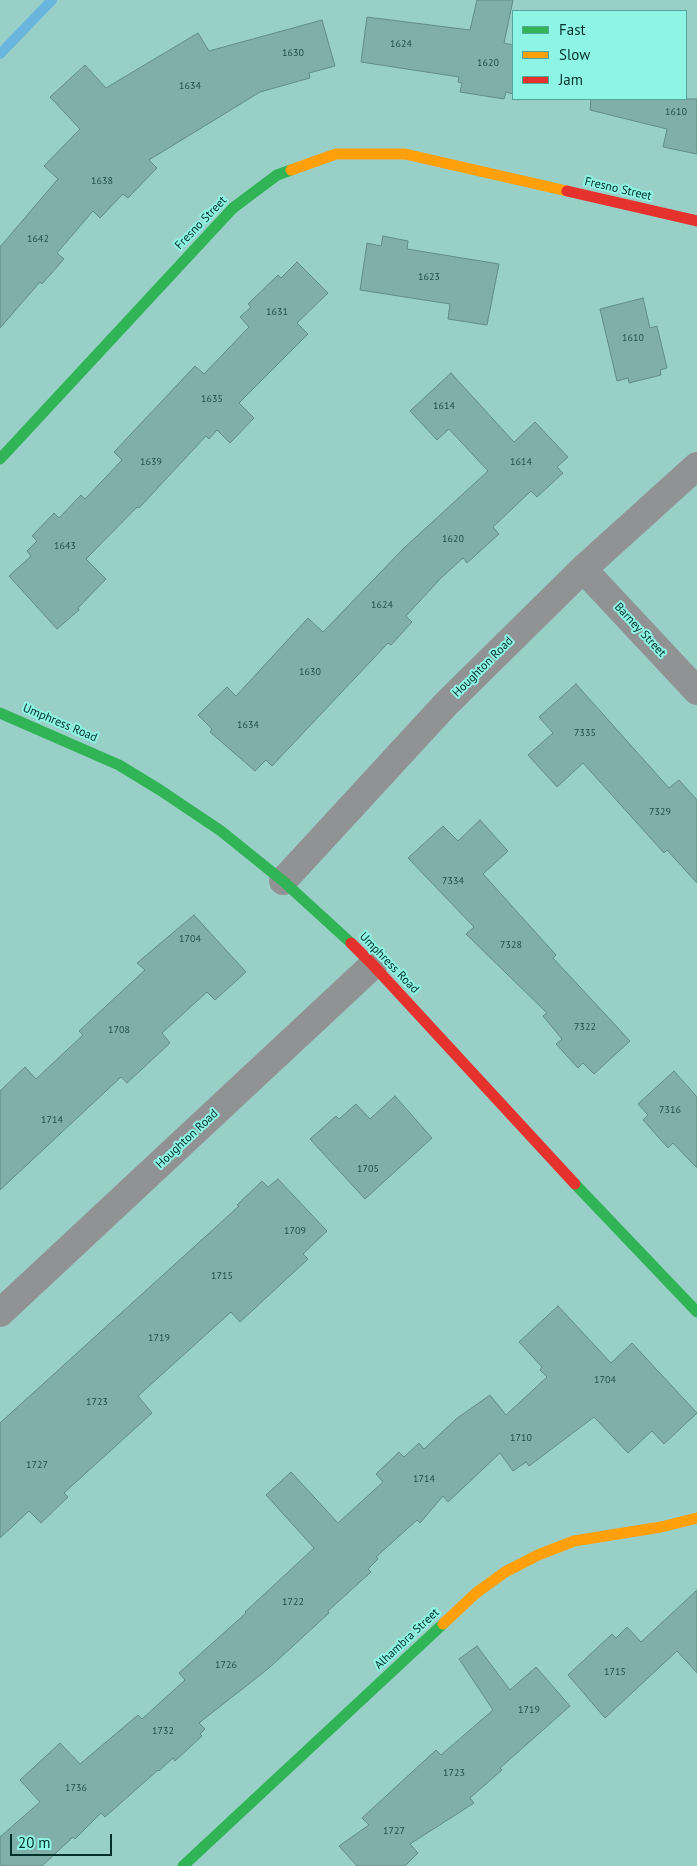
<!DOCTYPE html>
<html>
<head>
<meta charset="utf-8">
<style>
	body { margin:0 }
	#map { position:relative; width:697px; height:1866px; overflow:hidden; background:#98d0c8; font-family:"PT Sans",sans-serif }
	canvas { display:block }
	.legend { position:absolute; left:512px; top:10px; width:175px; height:90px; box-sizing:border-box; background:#8ef5e5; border:1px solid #55a69a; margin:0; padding:6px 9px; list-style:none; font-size:15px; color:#00302a }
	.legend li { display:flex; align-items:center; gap:10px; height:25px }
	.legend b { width:25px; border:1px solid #55a69a }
	.scale { position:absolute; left:10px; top:1834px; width:102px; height:22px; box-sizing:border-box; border:2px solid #00302a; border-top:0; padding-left:6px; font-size:15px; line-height:18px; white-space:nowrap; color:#00302a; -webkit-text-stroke:4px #8ef5e5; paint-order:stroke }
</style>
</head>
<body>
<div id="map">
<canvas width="697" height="1866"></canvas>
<ul class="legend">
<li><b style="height:6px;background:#30b455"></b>Fast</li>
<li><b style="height:6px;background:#ff9f0a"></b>Slow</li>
<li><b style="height:6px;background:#e5322d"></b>Jam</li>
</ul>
<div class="scale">20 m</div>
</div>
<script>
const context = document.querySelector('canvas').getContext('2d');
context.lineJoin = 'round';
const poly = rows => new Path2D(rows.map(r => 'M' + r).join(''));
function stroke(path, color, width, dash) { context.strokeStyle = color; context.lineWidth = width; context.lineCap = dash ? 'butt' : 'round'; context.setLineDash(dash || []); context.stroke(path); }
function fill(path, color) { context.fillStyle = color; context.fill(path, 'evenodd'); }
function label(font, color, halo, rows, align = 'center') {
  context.font = font + ' "PT Sans",sans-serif'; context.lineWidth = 4; context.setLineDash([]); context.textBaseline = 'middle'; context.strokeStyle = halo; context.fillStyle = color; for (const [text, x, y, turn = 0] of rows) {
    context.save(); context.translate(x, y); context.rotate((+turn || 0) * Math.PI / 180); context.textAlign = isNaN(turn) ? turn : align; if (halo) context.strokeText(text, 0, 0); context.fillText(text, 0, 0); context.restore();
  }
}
stroke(poly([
	[0,54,52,0]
]), '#69b5dd', 10);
const building = poly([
	[477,0,513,0,504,43,513,45,513,94,506,92,504,99,460,92,462,83,458,82,459,77,361,62,367,17,470,30,477,0],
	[322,20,335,66,309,73,310,78,260,92,149,160,157,168,128,198,123,194,100,218,93,211,57,253,64,259,42,284,40,282,0,328,0,247,58,179,44,166,80,129,50,97,85,65,106,88,198,33,209,51,322,20],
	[591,99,697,99,697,154,663,147,667,129,590,110,591,99],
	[383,236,408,241,407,249,499,264,487,325,448,319,450,304,360,290,367,243,381,246,383,236],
	[297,262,328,293,297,323,308,334,239,403,254,418,230,443,217,430,209,439,206,436,139,508,137,507,86,559,106,579,78,608,79,610,57,629,9,576,31,556,27,551,37,541,32,536,54,513,59,518,81,495,85,499,122,460,114,452,195,366,204,374,249,327,240,317,251,307,248,304,278,275,281,278,297,262],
	[643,298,650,328,657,326,667,368,660,370,661,375,629,383,628,378,617,381,600,309,643,298],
	[451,373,514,442,535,422,568,457,557,467,563,473,537,497,531,491,493,527,499,534,467,563,463,558,441,578,406,616,412,622,391,645,388,643,272,766,266,760,255,771,210,732,212,729,198,715,227,687,236,696,308,618,323,632,404,548,488,471,449,429,437,440,410,411,451,373],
	[576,684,669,788,679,780,697,800,697,883,667,850,664,853,583,763,557,787,528,755,553,733,539,717,576,684],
	[480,820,508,851,483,874,556,955,553,958,630,1041,594,1074,583,1063,578,1068,556,1044,562,1039,543,1016,547,1013,466,934,474,927,408,858,443,826,458,841,480,820],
	[194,915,246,972,215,1000,207,992,162,1033,170,1043,127,1083,121,1077,0,1190,0,1091,25,1067,36,1079,83,1035,79,1031,145,970,137,963,194,915],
	[674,1071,697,1097,697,1168,673,1143,668,1148,643,1120,648,1115,638,1104,674,1071],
	[395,1096,432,1138,365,1199,310,1139,336,1116,339,1119,356,1104,370,1119,395,1096],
	[278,1179,327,1231,303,1254,308,1259,240,1322,231,1312,138,1396,152,1413,64,1493,68,1497,41,1523,29,1511,0,1538,0,1423,239,1206,237,1205,262,1181,268,1187,278,1179],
	[558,1306,611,1363,632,1343,697,1413,664,1444,652,1431,628,1453,594,1417,529,1466,526,1462,513,1471,500,1453,448,1502,443,1496,420,1523,417,1520,376,1557,378,1559,368,1569,371,1572,328,1611,329,1613,269,1668,199,1723,205,1729,200,1734,202,1736,175,1761,173,1758,159,1771,158,1770,105,1817,101,1813,75,1839,73,1837,42,1866,0,1866,0,1837,40,1802,20,1780,60,1743,80,1764,138,1715,142,1719,185,1680,179,1673,246,1613,245,1612,314,1548,266,1495,291,1472,338,1523,383,1482,376,1474,399,1452,404,1457,419,1443,424,1449,456,1419,490,1395,506,1415,547,1377,540,1370,542,1367,519,1342,558,1306],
	[697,1590,697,1673,677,1651,605,1718,568,1675,612,1634,616,1638,627,1627,641,1642,697,1590],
	[477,1646,510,1690,536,1667,570,1706,500,1768,502,1770,470,1798,474,1803,410,1844,418,1853,405,1866,357,1866,339,1846,369,1825,362,1818,436,1750,441,1755,493,1710,459,1659,477,1646]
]);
fill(building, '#80aea8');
stroke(building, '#628c86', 1);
stroke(poly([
	[583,569,697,691],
	[283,881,446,704,583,569,697,466],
	[0,1313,373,965]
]), '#919293', 28);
stroke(poly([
	[0,459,233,208,277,175,291,170],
	[0,713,119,765,160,790,221,831,283,881,351,943],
	[575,1184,697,1312],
	[183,1866,443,1624]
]), '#30b455', 11);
stroke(poly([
	[291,170,336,154,405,154,567,191],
	[443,1624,476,1593,505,1572,538,1555,574,1541,661,1527,697,1518]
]), '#ff9f0a', 11);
stroke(poly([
	[567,191,697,221],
	[351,943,373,965,575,1184]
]), '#e5322d', 11);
label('10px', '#20504a', null, [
	["1624",401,44],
	["1630",293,53],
	["1620",488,63],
	["1634",190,86],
	["1610",676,112],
	["1638",102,181],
	["1642",38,239],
	["1623",429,277],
	["1631",277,312],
	["1610",633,338],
	["1635",212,399],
	["1614",444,406],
	["1639",151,462],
	["1614",521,462],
	["1620",453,539],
	["1643",65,546],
	["1624",382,605],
	["1630",310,672],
	["1634",248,725],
	["7335",585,733],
	["7329",660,812],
	["7334",453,881],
	["1704",190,939],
	["7328",511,945],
	["7322",585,1027],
	["1708",119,1030],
	["7316",670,1110],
	["1714",52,1120],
	["1705",368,1169],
	["1709",295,1231],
	["1715",222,1276],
	["1719",159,1338],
	["1704",605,1380],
	["1723",97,1402],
	["1710",521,1438],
	["1727",37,1465],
	["1714",424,1479],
	["1722",293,1602],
	["1726",226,1665],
	["1715",615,1672],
	["1719",529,1710],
	["1732",163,1731],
	["1723",454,1773],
	["1736",76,1788],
	["1727",394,1831]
]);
label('12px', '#00302a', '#8ef5e5', [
	["Fresno Street",618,189,13],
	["Fresno Street",201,223,-46],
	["Barney Street",640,630,47],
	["Houghton Road",483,667,-45],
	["Umphress Road",60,723,23],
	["Umphress Road",389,963,46],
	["Houghton Road",187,1139,-43],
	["Alhambra Street",407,1639,-43]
]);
</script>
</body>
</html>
